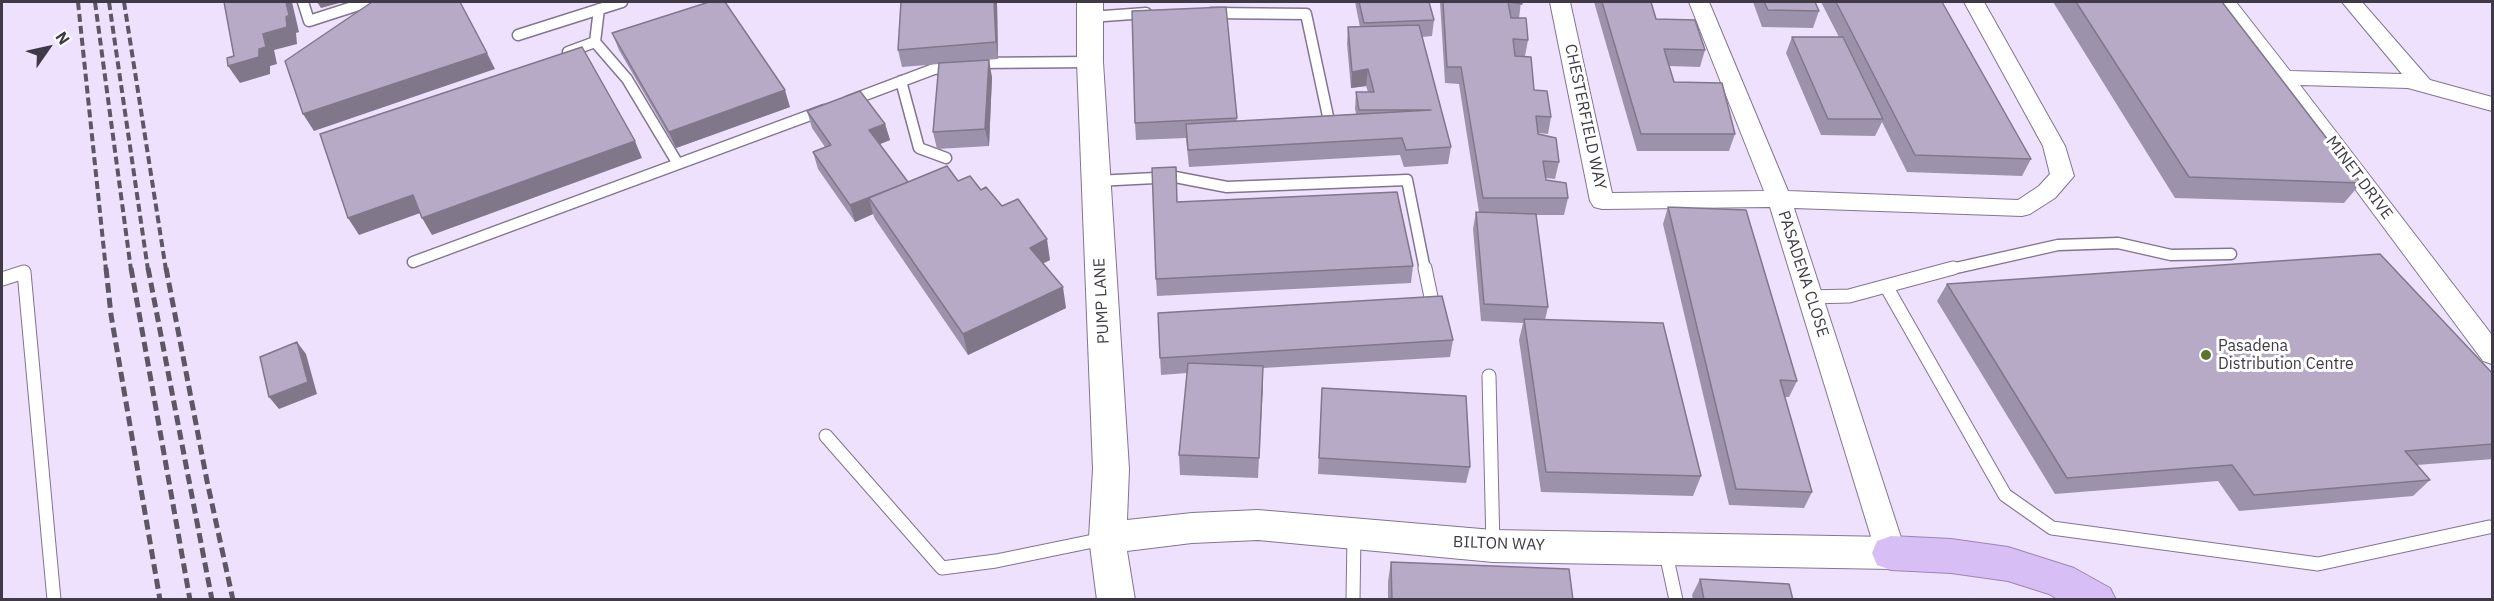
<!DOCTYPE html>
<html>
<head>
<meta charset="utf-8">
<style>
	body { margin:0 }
	#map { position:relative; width:2494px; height:601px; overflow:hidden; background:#eee1fe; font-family:"IBM Plex Sans",sans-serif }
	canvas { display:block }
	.frame { position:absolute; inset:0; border:3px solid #3f3a45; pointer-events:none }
	.north { position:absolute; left:18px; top:18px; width:60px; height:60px; -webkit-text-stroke:4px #fff; paint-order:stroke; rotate:56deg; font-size:16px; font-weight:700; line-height:24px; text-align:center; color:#3f3a45 }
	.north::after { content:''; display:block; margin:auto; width:21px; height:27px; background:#3f3a45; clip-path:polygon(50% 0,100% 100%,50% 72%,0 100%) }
</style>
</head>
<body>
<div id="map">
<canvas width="2494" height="601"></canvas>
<div class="frame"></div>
<div class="north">N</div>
</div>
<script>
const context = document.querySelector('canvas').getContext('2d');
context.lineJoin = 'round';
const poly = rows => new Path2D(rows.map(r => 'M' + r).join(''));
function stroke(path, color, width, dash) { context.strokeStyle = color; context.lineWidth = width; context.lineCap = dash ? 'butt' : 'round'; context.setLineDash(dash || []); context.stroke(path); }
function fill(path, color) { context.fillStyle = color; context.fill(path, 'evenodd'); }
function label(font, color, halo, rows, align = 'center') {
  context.font = font + ' "IBM Plex Sans",sans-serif'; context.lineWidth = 6; context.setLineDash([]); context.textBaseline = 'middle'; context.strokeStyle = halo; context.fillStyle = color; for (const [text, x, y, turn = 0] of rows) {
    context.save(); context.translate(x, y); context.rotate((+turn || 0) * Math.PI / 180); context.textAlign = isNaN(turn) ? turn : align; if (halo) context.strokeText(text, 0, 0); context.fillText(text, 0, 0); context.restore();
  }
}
const serviceFar1 = poly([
	[303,2,309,21,368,2],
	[1211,13,1306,14,1329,121],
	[1090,17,1146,13],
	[518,35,622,2],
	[595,42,627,79,678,164],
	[568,52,595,42,599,9],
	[975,63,1090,62],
	[901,81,919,148,946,158],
	[849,101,934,69,954,66],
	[1096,181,1175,177,1227,187,1407,180,1425,270],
	[413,262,824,110],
	[1947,270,2058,245,2118,243,2171,255,2231,254]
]);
const service = poly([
	[1425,268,1431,297],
	[2,279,24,272,54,600],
	[1886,286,2005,495,2052,528,2318,564,2489,527],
	[1810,297,1849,296,1953,268],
	[1489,376,1493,546],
	[826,436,942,568,996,561,1103,539],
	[1665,549,1676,600],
	[1353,600,1354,535]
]);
const minor = poly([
	[1550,2,1570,2,1612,193,1764,191,1689,2,1709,2,1788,191,2018,200,2039,186,2050,174,2043,146,1964,2,1984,2,2065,146,2074,176,2055,198,2030,214,2022,216,1794,208,1906,553,1902,562,1891,566,1880,562,1876,553,1770,207,1602,209,1594,207,1590,201,1550,2],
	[2216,2,2236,2,2290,71,2402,74,2342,2,2362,2,2430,80,2492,97,2492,111,2408,88,2300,85,2492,335,2492,364,2483,361,2216,2]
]);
const tertiary = poly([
	[1077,2,1103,2,1103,62,1129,469,1127,520,1192,513,1258,510,1493,530,1891,537,1904,542,1909,553,1904,564,1891,569,1493,562,1258,540,1192,543,1127,551,1135,600,1097,600,1089,538,1093,469,1077,62,1077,2]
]);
const trunk = poly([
	[1891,536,1951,539,2008,547,2074,568,2110,588,2116,600,2059,600,2049,594,2008,581,1951,573,1891,570,1877,565,1872,553,1877,541,1891,536]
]);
stroke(serviceFar1, '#81758f', 13);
stroke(service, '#81758f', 15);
stroke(minor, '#81758f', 2);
stroke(tertiary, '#81758f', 2);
stroke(trunk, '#9b85b5', 2);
stroke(serviceFar1, '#fff', 10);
stroke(service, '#fff', 13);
fill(minor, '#fff');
fill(tertiary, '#fff');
fill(trunk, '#d7bef4');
stroke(poly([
	[78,2,106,270],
	[95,2,131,270],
	[109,2,148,270],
	[124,2,166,270]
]), '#5d5765', 4, [8, 4]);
stroke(poly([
	[106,268,111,315,160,600],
	[131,268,190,600],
	[148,268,212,600],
	[166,268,207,481,233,600]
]), '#5d5765', 5, [10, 5]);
fill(poly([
	[997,2,998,59,974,61,992,77,989,146,937,149,933,132,939,64,902,67,898,50],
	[1355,2,1429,2,1434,20,1432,36,1422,37,1451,147,1448,164,1404,167,1400,155,1189,167,1186,138,1136,140,1135,123,1226,7,1237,121,1356,114,1355,109,1356,92,1368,92,1366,86,1351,88,1347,44,1348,27,1360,27],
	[1440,2,1521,2,1519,18,1528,40,1525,56,1534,90,1551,117,1548,134,1538,133,1559,162,1555,179,1546,178,1546,180,1568,198,1564,215,1536,215,1548,307,1545,320,1701,476,1693,496,1541,492,1519,340,1523,323,1481,321,1473,229,1476,212,1479,212,1459,84,1445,83],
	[1594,2,1651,2,1656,19,1705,50,1700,67,1669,66,1674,82,1735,134,1729,151,1637,151],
	[1753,2,1815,2,1819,11,1813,28,1762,27],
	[1821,2,1942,2,2031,159,2022,176,1907,172,1882,122,1875,136,1821,135,1786,53,1792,37,1839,37],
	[2053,2,2222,2,2361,183,2344,203,2175,198],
	[612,33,790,107,676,148,619,50],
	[807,111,885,124,890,140,880,144,908,183,958,181,981,190,1002,206,1050,260,1043,263,1066,308,968,355,875,219,873,214,855,222,818,169,813,152,825,147,812,128],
	[1177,202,1413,266,1411,283,1157,296,1156,279],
	[1668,207,1797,381,1789,397,1785,397,1812,492,1804,508,1729,505,1663,224],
	[1947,284,2493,374,2493,459,2417,465,2430,480,2413,496,2239,511,2218,481,2055,494,1937,301],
	[1158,313,1453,340,1450,357,1263,368,1258,478,1180,475,1179,455,1187,373,1161,375],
	[1322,388,1470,467,1466,483,1318,474],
	[1391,562,1573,600,1388,600,1388,581],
	[1700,579,1793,600,1693,600,1692,595]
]), '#9d92ab');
fill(poly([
	[286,2,292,2,299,32,296,33,297,44,274,50,277,64,270,66,270,74,240,83,228,66,259,49,263,34,286,17],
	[317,2,343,2,321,8],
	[994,2,997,2,998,59,996,42],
	[487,53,495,69,314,131,303,114],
	[989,60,992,77,989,146,985,129],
	[1368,69,1366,86,1351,88,1352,72],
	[785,90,790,107,676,148,669,132],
	[885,124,890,140,873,147,869,130],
	[635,141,642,158,432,235,422,218],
	[908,182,912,198,869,198,873,214,855,222,850,205],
	[413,195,423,212,359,235,348,218],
	[1047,239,1050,260,1034,268,1030,248],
	[1063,287,1066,308,968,355,963,334],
	[297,342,306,354,317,394,279,409,269,397],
	[1263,366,1263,386,1258,478,1259,458]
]), '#80778b');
const building = poly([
	[224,2,286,2,289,15,286,17,287,27,263,34,266,47,259,49,259,57,228,66,227,58,234,56,224,2],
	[372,2,460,2,487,53,303,114,285,61,372,2],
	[709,2,725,2,785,90,669,132,612,33,709,2],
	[901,2,994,2,996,42,898,50,901,2],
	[1359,2,1429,2,1434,20,1364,23,1359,2],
	[1443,2,1508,2,1511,18,1526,18,1528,40,1513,39,1515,56,1531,57,1534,90,1547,91,1551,117,1536,116,1538,134,1556,138,1559,162,1543,161,1546,180,1566,183,1568,198,1483,198,1461,67,1447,67,1443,2],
	[1509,2,1521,2,1522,4,1509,2],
	[1602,2,1651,2,1656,19,1695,20,1705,50,1664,49,1674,82,1722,83,1735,134,1641,134,1602,2],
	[1764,2,1815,2,1819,11,1768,10,1764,2],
	[1836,2,1942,2,2031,159,1915,155,1836,2],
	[2076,2,2222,2,2361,183,2189,177,2076,2],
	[1226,7,1237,118,1135,123,1132,11,1226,7],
	[1419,25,1451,147,1406,150,1402,138,1188,150,1186,124,1431,110,1359,110,1356,92,1374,92,1368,69,1352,72,1348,27,1419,25],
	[1792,37,1843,37,1883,119,1828,119,1792,37],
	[582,47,635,141,422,218,413,195,348,218,320,134,582,47],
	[989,60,985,129,933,132,939,63,989,60],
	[860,91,885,124,869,130,908,182,850,205,813,152,831,145,807,111,860,91],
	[947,166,958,181,970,176,981,190,986,187,1002,206,1018,199,1047,239,1030,248,1063,287,963,334,869,198,947,166],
	[1176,167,1177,202,1397,192,1413,266,1156,279,1152,168,1176,167],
	[1668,207,1746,210,1797,381,1780,380,1812,492,1736,489,1668,207],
	[1476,212,1536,214,1548,307,1484,304,1476,212],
	[2380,254,2493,374,2493,444,2405,451,2430,480,2254,495,2232,465,2067,478,1947,284,2380,254],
	[1442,296,1453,340,1160,358,1158,313,1442,296],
	[1524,319,1663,323,1701,476,1546,472,1524,319],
	[297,342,308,382,269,397,260,357,297,342],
	[1188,363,1263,366,1259,458,1179,455,1188,363],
	[1322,388,1466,396,1470,467,1319,458,1322,388],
	[1391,562,1569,569,1573,600,1392,600,1391,562],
	[1700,579,1789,584,1793,600,1704,600,1700,579]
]);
fill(building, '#b7aac7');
stroke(building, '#80778b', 1.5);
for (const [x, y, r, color] of [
	[2206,355,6,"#5b7629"]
]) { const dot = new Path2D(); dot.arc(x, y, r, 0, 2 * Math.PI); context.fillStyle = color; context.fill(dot); stroke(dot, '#fff', 2); }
label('16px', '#3f3a45', '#fff', [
	["CHESTERFIELD WAY",1585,117,78],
	["MINET DRIVE",2359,178,53],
	["PASADENA CLOSE",1803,274,72],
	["PUMP LANE",1102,301,-93],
	["BILTON WAY",1499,544,2]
]);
label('16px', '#3f3a45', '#fff', [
	["Pasadena",2218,346],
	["Distribution Centre",2218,364]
], 'left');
</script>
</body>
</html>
